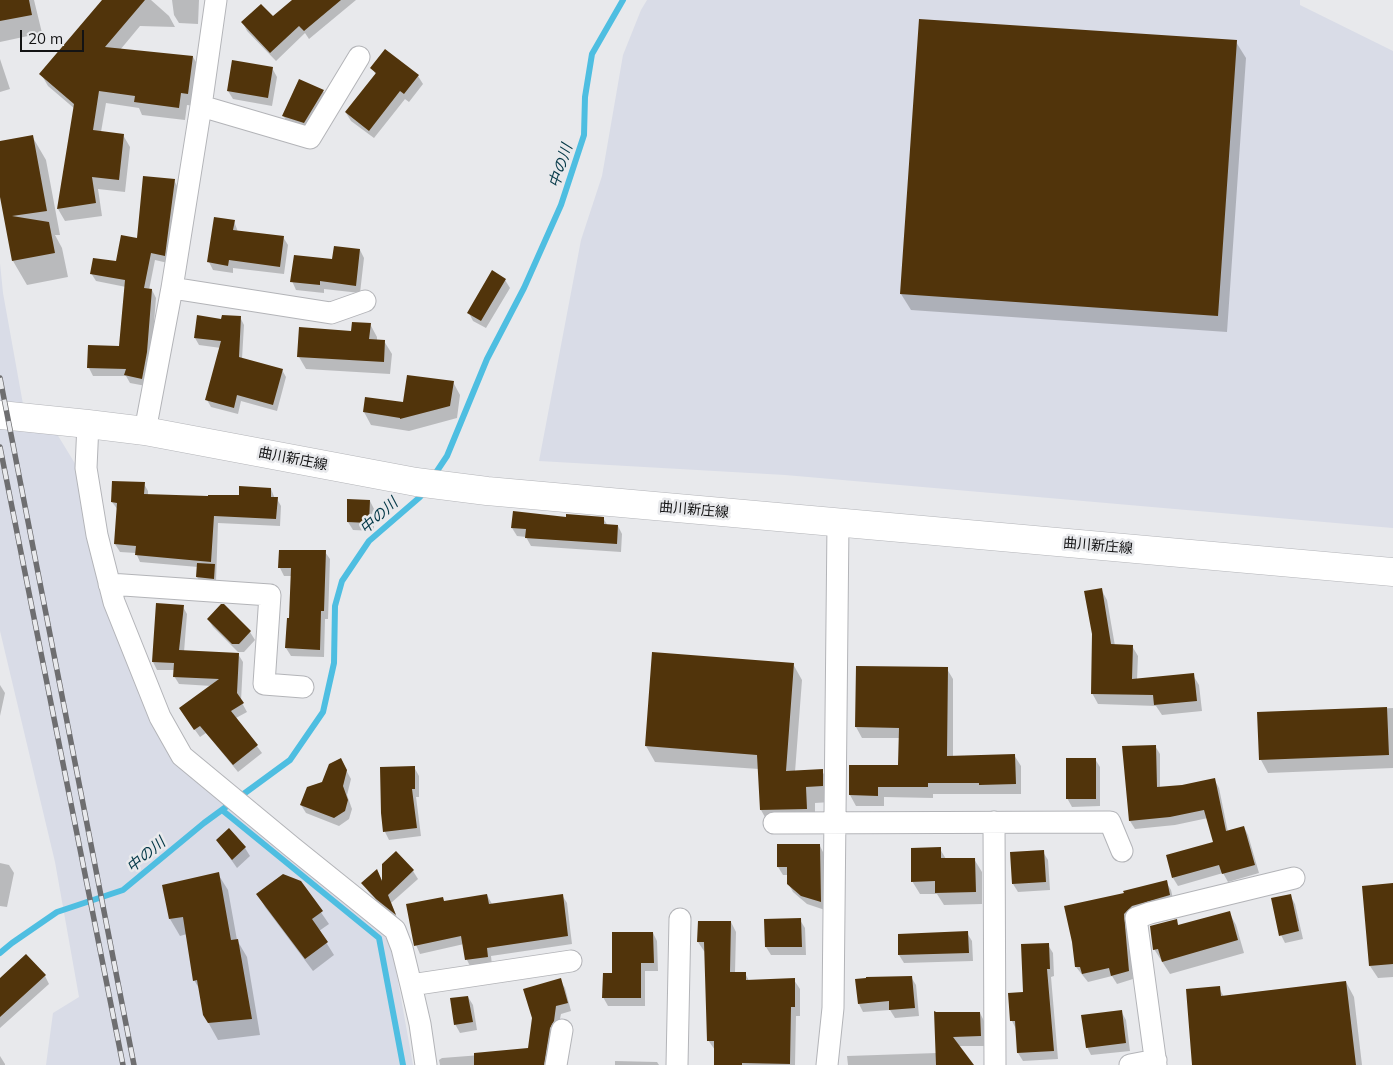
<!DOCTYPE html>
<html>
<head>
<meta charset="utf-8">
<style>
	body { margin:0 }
	#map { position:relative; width:1393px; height:1065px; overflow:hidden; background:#e8e9ec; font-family:Mulish,sans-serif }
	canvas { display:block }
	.scale { position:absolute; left:20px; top:30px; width:64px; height:22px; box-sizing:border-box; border:2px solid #131314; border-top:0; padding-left:6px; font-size:15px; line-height:18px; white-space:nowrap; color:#131314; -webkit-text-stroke:4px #e8e9ec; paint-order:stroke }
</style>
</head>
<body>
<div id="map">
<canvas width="1393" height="1065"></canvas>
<div class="scale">20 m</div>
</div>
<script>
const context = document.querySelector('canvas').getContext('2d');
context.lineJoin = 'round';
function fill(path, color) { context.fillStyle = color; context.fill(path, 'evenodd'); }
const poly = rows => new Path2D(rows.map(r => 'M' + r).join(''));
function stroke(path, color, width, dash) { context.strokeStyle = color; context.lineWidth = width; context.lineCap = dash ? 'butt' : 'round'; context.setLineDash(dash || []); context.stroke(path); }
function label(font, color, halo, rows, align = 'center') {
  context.font = font + ' Mulish,"Noto Sans JP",sans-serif'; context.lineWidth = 5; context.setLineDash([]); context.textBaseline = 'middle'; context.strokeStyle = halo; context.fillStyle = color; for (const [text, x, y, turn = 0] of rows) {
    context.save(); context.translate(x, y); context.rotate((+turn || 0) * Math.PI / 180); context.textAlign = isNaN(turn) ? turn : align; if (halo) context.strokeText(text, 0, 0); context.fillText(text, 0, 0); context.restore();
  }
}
fill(poly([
	[647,0,1300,0,1300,5,1393,51,1393,528,785,475,539,461,581,240,602,176,623,55,641,10],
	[0,263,3,293,28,432,57,434,82,475,156,726,381,930,392,948,413,1065,46,1065,53,1013,79,997,55,862,0,631]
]), '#d9dce7');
fill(poly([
	[0,0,34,0,42,33,0,42],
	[103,0,151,0,169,16,175,27,140,26,120,50,193,57,200,69,195,106,187,105,185,120,142,115,139,108,106,103,101,132,123,135,130,147,125,192,98,189,102,216,65,221,58,209,75,109,48,86,41,74],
	[172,0,199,0,198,24,179,23,174,15],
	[294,0,356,0,309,39,305,33,276,61,247,31,243,23,273,18],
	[1236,42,1246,58,1227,332,911,310,901,294],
	[0,59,10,89,0,92],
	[272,68,277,77,272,106,233,99,228,91],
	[372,68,418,76,423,84,409,102,405,99,374,138,351,121,346,113,376,75],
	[300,80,323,91,328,100,309,131,288,124,283,115],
	[32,136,46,160,60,235,55,235,62,248,68,277,27,285,13,261,0,190,0,142],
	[174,180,178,188,168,263,155,260,149,290,152,290,156,298,151,360,146,386,130,383,126,376,93,376,89,368,120,347,126,287,96,281,91,273,117,263,138,239],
	[234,221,238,232,283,237,288,245,284,274,233,268,233,273,213,270,209,262],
	[360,250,364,258,360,293,324,289,324,293,296,290,292,281,333,261],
	[505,280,510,288,486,328,473,321,469,313],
	[240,317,244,325,242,359,282,370,286,377,277,411,241,401,238,414,211,407,207,400,221,348,199,345,195,338,223,320],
	[370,324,377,337,377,341,384,341,392,354,390,374,306,369,299,357],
	[453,382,460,395,457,418,409,431,371,425,364,412,404,403],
	[144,484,148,491,148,495,209,498,240,496,271,489,275,499,277,499,281,506,280,526,218,523,216,582,199,581,197,577,198,567,140,562,136,553,120,552,115,544,118,510,112,502],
	[370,501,374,509,374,531,353,530,348,522],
	[567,518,603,518,608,526,618,526,622,534,621,552,531,546,526,537,517,536,512,528],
	[325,552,330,559,328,619,325,619,324,657,291,656,286,648,290,619,292,576,284,576,280,568],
	[1101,589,1107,600,1115,646,1132,646,1138,656,1137,680,1193,675,1199,685,1202,711,1162,715,1156,706,1098,704,1092,693],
	[183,607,187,614,184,652,238,654,243,662,241,701,247,712,236,718,262,753,238,772,206,733,200,737,185,716,212,686,179,684,174,676,175,670,157,670,153,662],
	[208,619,250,632,255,640,244,652,238,652,213,627],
	[793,664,802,680,795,772,822,771,831,786,831,802,815,803,815,824,770,826,761,810,759,769,655,762,646,746],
	[947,669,953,679,953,757,1014,755,1021,766,1021,794,933,794,933,798,884,797,884,806,856,806,850,795,850,766,900,766,900,738,862,738,856,727],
	[0,685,5,693,0,716],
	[1393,708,1393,768,1268,773,1261,760,1259,713],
	[1155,746,1160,754,1160,788,1182,786,1214,779,1219,788,1228,832,1244,827,1248,835,1259,873,1228,882,1223,873,1178,886,1173,878,1215,843,1208,818,1175,825,1135,829,1130,821],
	[340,759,351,779,347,795,352,809,349,819,339,826,306,813,301,805,323,783],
	[1095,759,1100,767,1100,806,1072,807,1067,798],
	[414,767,419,776,419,797,416,797,421,836,389,840,385,832,382,813],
	[229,830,245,848,250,856,237,868,223,848],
	[820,846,824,854,825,910,807,904,793,892,788,883,788,875,783,875,778,867],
	[940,849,946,859,974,859,982,872,982,904,944,905,937,894,920,894,912,881],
	[1043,852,1048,860,1050,890,1018,892,1013,884,1011,853],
	[0,863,9,865,14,873,7,907,0,906],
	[377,871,383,882,413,871,418,879,391,903,398,920,382,907,368,891,363,883],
	[218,874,228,890,237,940,247,957,260,1035,218,1040,204,1015,200,990,194,980,187,934,180,936,170,919,163,886],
	[300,882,329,924,319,931,334,955,313,971,265,907,258,894],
	[1166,882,1171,890,1174,903,1128,922,1133,979,1117,984,1112,976,1088,982,1076,967,1073,942,1126,894],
	[1393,884,1393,977,1378,978,1370,966],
	[487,895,492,904,562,895,567,903,572,944,491,956,492,965,471,968,467,960,464,944,420,954,416,945],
	[1290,895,1295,904,1303,939,1285,943,1281,935],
	[1229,912,1236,925,1244,953,1170,974,1154,949,1176,921,1179,926],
	[800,920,805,928,806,955,771,955,766,947],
	[699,922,731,922,736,932,735,973,745,973,749,981,794,980,800,989,800,1016,796,1016,795,1065,715,1065,715,1050,708,1040,706,952,704,951,698,942],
	[653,933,657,941,658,971,645,971,645,1006,608,1006,603,997,613,974],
	[967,933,972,941,973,961,904,963,899,955],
	[1048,945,1053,953,1054,976,1051,977,1058,1059,1023,1061,1018,1053,1016,1029,1012,1021],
	[45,976,49,984,0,1028,0,979],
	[911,977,916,985,919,1016,895,1018,890,1010,863,1012,859,1004],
	[560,980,565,988,571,1011,561,1014,558,1029,549,1065,440,1065,439,1060,442,1058,494,1054,529,1049],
	[1346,982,1354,997,1362,1065,1194,1065,1219,988,1224,997],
	[468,997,473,1005,477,1030,460,1033,455,1024],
	[1121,1011,1126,1020,1130,1051,1091,1055,1087,1047],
	[980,1013,985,1023,986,1046,959,1046,971,1065,848,1065,847,1056,937,1053,936,1014],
	[0,1056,5,1064,5,1065,0,1065],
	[615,1061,657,1062,659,1065,615,1065]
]), '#0003');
stroke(poly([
	[433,477,447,456,487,359,524,288,561,205,584,135,585,97,592,54,623,0],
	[222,810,379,938,403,1065],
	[0,953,12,943,57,912,123,890,204,823,290,760,323,712,334,663,335,606,342,581,369,541,420,497,425,490]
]), '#4ebee1', 6);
fill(poly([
	[0,0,29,0,32,15,0,21],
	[102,0,145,0,105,47,193,56,188,94,181,93,179,108,134,102,135,96,99,91,93,130,124,134,119,180,92,177,96,203,57,209,74,104,39,74],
	[292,0,341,0,304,31,299,26,270,53,241,22,261,4,273,16],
	[919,19,1237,40,1218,316,900,294],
	[385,49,419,75,404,94,400,91,369,131,345,112,376,73,370,68],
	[232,60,273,67,268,98,227,91],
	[299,79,324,90,304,123,282,116],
	[33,135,47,211,12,216,49,222,55,253,12,261,0,197,0,141],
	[143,176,175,179,165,256,151,253,144,288,152,289,147,352,142,379,124,375,126,369,87,368,88,345,119,346,125,280,90,274,93,258,116,261,121,235,137,238],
	[214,217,235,220,233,230,284,236,280,267,229,260,228,266,207,262],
	[334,246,360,249,356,286,320,281,320,285,290,282,294,255,332,259],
	[492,270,506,279,481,321,467,313],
	[197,315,221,319,222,315,241,316,239,357,283,369,273,405,237,395,234,408,205,400,221,341,194,338],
	[352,322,371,323,369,339,385,340,384,362,297,357,299,327,351,331],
	[407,375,454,381,450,406,400,419,400,418,363,412,365,397,403,402],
	[112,481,145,482,144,494,208,496,208,495,239,495,239,486,271,488,271,497,278,497,276,519,214,516,211,562,135,555,136,546,114,544,117,503,111,502],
	[347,499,370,500,369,523,347,522],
	[513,511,566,517,566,514,604,517,604,524,618,525,617,544,525,538,526,529,511,528],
	[279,550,326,550,324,611,321,611,320,650,285,648,287,618,289,618,291,568,278,568],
	[197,563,215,564,214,579,196,577],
	[1102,588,1111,644,1133,645,1132,679,1194,673,1197,701,1154,705,1153,695,1091,694,1092,634,1084,591],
	[156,603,184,605,179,650,239,653,237,693,244,703,231,711,258,745,233,765,200,726,194,730,179,708,219,679,173,677,174,663,152,662],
	[221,604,224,604,251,631,239,644,232,644,207,619],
	[652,652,794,663,786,771,823,769,823,786,806,787,807,809,760,810,757,755,645,746],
	[856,666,948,667,947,756,1015,754,1016,784,979,785,979,783,928,783,928,787,878,787,878,796,849,795,849,765,898,765,899,728,855,727],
	[1387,707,1389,755,1259,760,1257,712],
	[1156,745,1157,787,1182,785,1215,778,1226,831,1244,826,1255,865,1222,874,1219,865,1172,878,1166,855,1213,842,1204,810,1170,817,1129,821,1122,746],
	[341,758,347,770,343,786,348,800,345,811,334,818,300,805,307,787,322,782,329,764],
	[1066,758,1096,758,1096,799,1066,799],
	[415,766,415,789,412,789,417,828,383,832,381,813,380,767],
	[229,828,246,847,232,860,216,840],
	[777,844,820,844,821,902,801,896,787,884,787,867,777,867],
	[941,847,941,858,975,858,976,892,935,893,935,881,911,882,911,848],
	[1044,850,1046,882,1012,884,1010,852],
	[396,851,414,870,388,895,396,915,376,899,361,883,377,869,382,881,382,864],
	[219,872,231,940,238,939,252,1019,208,1023,203,1015,197,980,193,981,183,917,169,919,162,885],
	[283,874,301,881,323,911,312,919,328,942,305,959,256,894],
	[1167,880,1170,895,1132,906,1124,914,1129,971,1111,976,1109,968,1082,974,1080,967,1075,967,1072,942,1064,906,1124,893,1123,891],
	[1393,883,1393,964,1369,966,1362,886],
	[487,894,489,904,563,894,568,936,487,948,488,957,465,960,461,936,414,946,406,904,443,897,444,901],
	[1291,894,1299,931,1279,936,1271,898],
	[1230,911,1238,940,1162,962,1158,949,1153,950,1150,926,1177,919,1178,925],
	[801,918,802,947,765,947,764,919],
	[698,921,731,921,730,972,746,972,746,980,795,978,795,1007,791,1007,790,1064,742,1063,742,1065,714,1065,714,1041,707,1041,704,942,697,942],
	[968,931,969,953,898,955,898,934],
	[612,932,653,932,654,963,641,963,641,998,602,998,603,973,612,973],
	[1049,943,1050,969,1047,969,1054,1051,1017,1053,1015,1021,1010,1021,1008,993,1023,992,1021,944],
	[26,954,46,975,0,1017,0,978],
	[912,976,915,1008,889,1010,889,1001,858,1004,855,979,866,978,866,977],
	[561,978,568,1003,556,1006,554,1021,550,1028,544,1065,474,1065,474,1053,528,1048,532,1018,523,989],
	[1346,981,1356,1065,1192,1065,1186,989,1220,986,1221,996],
	[468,996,473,1022,454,1025,450,998],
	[1122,1010,1126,1043,1086,1048,1081,1015],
	[934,1011,936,1012,980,1012,981,1036,953,1037,974,1065,936,1065]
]), '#51340b');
const minor = poly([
	[201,106,310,138,359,57],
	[172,288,331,313,365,301],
	[88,424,86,468,97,535,114,602,160,717,182,756,292,847,395,930,402,948,411,985,420,1024,426,1065],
	[145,431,172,288,201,106,216,0],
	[109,584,270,595,264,684,303,687],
	[994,822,995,1065],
	[774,823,1110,822,1122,851],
	[411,985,571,961],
	[556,1065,562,1030],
	[677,1065,680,919],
	[827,1065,833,1008,838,523],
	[1130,1065,1156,1060],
	[1156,1065,1136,918,1150,913,1294,878]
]);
const major = poly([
	[0,415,88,424,145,431,416,482,487,491,1393,572]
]);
stroke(minor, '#b3b4b8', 23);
stroke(major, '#b3b4b8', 29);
stroke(minor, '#fff', 21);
stroke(major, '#fff', 28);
const rail = poly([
	[0,378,134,1065],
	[0,447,123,1065]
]);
stroke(rail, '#6e6e70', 5.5);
stroke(rail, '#e8e9ec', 4, [11]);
label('14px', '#131314', '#e8e9ec', [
	["曲川新庄線",293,459,11],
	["曲川新庄線",694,510,5],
	["曲川新庄線",1098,546,5]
]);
label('italic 15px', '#023746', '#e8e9ec', [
	["中の川",561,166,-72],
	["中の川",379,516,-42],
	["中の川",146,855,-40]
]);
</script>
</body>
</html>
